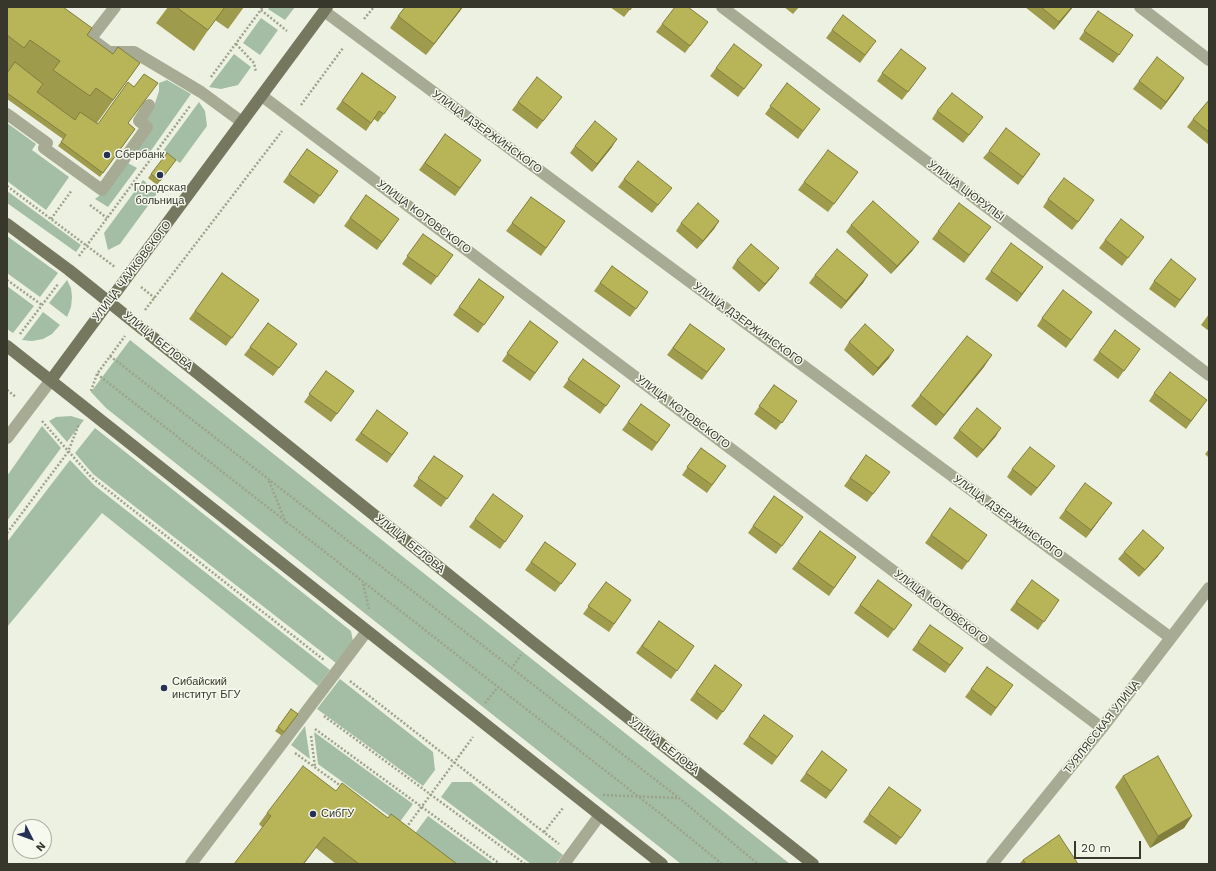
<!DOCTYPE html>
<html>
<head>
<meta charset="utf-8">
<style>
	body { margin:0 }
	#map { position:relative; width:1216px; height:871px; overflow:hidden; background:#edf1e1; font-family:"Work Sans",sans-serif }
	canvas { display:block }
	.frame { position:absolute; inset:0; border:8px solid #37372c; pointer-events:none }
	.north { position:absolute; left:12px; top:819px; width:40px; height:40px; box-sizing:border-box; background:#f6f9ed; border:1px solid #aaaba0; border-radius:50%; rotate:132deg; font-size:11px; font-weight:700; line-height:16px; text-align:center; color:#37372c }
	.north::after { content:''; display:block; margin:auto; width:14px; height:18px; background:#263054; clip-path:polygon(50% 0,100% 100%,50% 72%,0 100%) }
	.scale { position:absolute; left:1074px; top:841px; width:67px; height:18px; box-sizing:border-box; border:2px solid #37372c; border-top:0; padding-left:5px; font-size:12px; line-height:14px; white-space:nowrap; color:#37372c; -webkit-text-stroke:3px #f6f9ed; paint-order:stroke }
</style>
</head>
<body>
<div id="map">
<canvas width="1216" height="871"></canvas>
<div class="frame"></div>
<div class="north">N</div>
<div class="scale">20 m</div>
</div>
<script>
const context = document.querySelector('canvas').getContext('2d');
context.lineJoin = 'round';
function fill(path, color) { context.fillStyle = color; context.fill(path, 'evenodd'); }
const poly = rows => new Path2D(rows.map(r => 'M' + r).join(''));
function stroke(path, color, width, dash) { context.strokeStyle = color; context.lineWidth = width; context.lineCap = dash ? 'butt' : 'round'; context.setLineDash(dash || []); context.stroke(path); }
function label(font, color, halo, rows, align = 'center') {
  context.font = font + ' "Work Sans",sans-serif'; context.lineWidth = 3; context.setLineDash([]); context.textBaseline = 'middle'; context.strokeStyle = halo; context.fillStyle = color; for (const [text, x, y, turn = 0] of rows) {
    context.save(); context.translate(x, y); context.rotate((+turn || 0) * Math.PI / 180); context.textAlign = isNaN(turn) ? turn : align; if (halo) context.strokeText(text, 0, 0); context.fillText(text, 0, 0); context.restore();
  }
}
fill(poly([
	[270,7,295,7,285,20,268,9],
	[261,18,278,30,260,55,243,43],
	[234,54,251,67,238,85,221,89,209,87],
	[167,80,191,94,145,159,134,152,144,120,154,106,159,91,159,83],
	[199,102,205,111,207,126,180,163,163,151],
	[7,123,36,144,32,150,69,177,46,210,7,181],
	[126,162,137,168,108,207,95,199,104,192],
	[143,180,158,192,120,244,108,250,104,233],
	[7,191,81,245,76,252,7,203],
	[7,236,58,273,40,297,7,273],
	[67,280,71,288,72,297,71,307,67,317,49,303],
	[7,286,34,306,13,333,7,329],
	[43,312,60,325,52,334,43,339,32,341,22,340],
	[130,340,790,864,681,864,106,408,91,392],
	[71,416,84,420,67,442,49,421,56,417],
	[42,426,61,448,7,521,7,476],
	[95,428,351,631,353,641,336,663,93,474,75,453],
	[70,460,94,485,330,670,318,686,102,513,7,627,7,542],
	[340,679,433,752,435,770,423,786,317,709],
	[305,726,310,759,291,745],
	[314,732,413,804,399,823,318,764],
	[452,782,471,782,563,855,556,864,531,864,441,797],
	[428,816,494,864,452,864,414,835]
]), '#a3bea4');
stroke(poly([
	[261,10,287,31],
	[364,19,374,7],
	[236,44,254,63,256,72],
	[211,77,263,7],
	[301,105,343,48],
	[7,186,115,267],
	[90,205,107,218],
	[51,219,72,190],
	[79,256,190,106],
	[7,280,42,305],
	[141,287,155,298],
	[145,310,282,131],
	[20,334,58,284],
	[110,356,679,798,758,864],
	[97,374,662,815,722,864],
	[7,390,16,397],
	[91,391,97,374,125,336],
	[42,421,91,477,324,660],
	[269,481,286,523],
	[7,533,68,452,79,424],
	[363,584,369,609],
	[511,669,521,655],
	[350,681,559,844],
	[485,703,497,688],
	[324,716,525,864],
	[315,729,500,864],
	[311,736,315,767],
	[295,753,341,786],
	[603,795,678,798],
	[406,828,473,737],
	[544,832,563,808]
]), '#9ea28a', 2.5, [2, 2]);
stroke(poly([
	[722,7,1209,375],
	[1140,7,1209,60],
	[324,11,1171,638],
	[91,38,115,7],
	[97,43,109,52,134,52,201,92,242,122],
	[262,96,1102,728],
	[7,114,47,143,44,148,102,190,147,127,139,121,149,105],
	[7,438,51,380],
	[191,864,367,631],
	[564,864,600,815],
	[992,864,1102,728,1209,588]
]), '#a7ab94', 12);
stroke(poly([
	[7,224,69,270,531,641,813,864],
	[7,346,662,864],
	[51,380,327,7]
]), '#76775f', 12);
fill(poly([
	[7,7,92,28,87,35,113,54,140,63,97,123,98,124,128,123,135,129,100,177,58,146,63,139,7,99],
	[168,7,244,7,228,29,215,20,194,51,156,23],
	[463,7,426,55,390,28,398,16],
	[610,7,632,7,624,17],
	[784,7,799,7,793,14],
	[1025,7,1073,7,1054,30],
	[1098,11,1133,35,1113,63,1079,39],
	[662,24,702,30,685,53,656,32],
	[832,30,871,48,860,63,826,38],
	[762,65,738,97,710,76,716,68],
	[926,68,902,100,877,81,882,73],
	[362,73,396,97,378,122,374,119,366,131,336,109],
	[1139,81,1179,86,1161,110,1133,89],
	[787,83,814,116,798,139,765,114],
	[562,97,537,129,512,110,518,102],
	[1209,100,1209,145,1187,127,1193,119],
	[937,111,978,124,963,143,932,119],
	[445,134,481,160,455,196,419,170],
	[575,146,612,147,592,172,570,153],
	[307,149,338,171,314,204,283,182],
	[989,151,1035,162,1018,185,983,158],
	[176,160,157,185,148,178,151,174],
	[858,172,828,212,798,190,804,182],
	[624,179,666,195,652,213,618,187],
	[366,195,399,219,377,250,344,226],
	[531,197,565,221,541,256,506,231],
	[1048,199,1089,208,1072,230,1043,207],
	[719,221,714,229,697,249,676,231,681,223],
	[851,225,913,250,891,274,846,232],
	[938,231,985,235,964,263,932,239],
	[423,234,453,255,431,285,402,264],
	[1105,240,1138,244,1122,266,1099,248],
	[737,260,773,276,759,292,732,268],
	[612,266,648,292,630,317,594,291],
	[1043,267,1017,302,985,279,991,271],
	[222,273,259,300,226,346,189,319],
	[815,275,868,275,863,283,841,309,809,283],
	[479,279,504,297,478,333,453,315],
	[1196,279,1175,308,1149,289,1154,281],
	[1092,312,1066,348,1037,326,1042,318],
	[1209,314,1209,331,1201,325],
	[530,321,558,342,530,381,502,361],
	[268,323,297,344,273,376,244,355],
	[690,324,725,349,702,380,667,355],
	[849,342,889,358,873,376,844,350],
	[1140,349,1118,379,1093,360,1099,352],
	[583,359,620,386,600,414,563,387],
	[984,367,936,426,911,406,920,395],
	[326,371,354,391,331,422,304,402],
	[774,385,797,401,776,430,754,414],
	[1154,393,1201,408,1186,429,1149,401],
	[641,404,670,425,652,451,622,430],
	[377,410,408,433,387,463,355,440],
	[959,430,996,436,977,458,953,438],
	[701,448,726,466,707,493,682,475],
	[1209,449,1209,458,1205,454],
	[866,455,890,472,867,502,844,486],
	[434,456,463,476,441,507,413,486],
	[1012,469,1049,474,1031,496,1007,477],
	[774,496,803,517,776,554,748,533],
	[1112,503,1086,538,1059,518,1065,510],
	[950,508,987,535,962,570,925,543],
	[523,516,500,549,469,527,475,519],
	[820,531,856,557,829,596,792,569],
	[545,542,576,564,555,592,525,570],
	[1124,552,1158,556,1139,577,1118,559],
	[878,580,912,605,888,638,854,613],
	[1032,580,1059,600,1038,630,1010,610],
	[606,582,631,600,609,632,583,614],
	[659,621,694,646,671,679,636,653],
	[930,625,963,648,945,673,912,650],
	[715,665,742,685,717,720,690,700],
	[987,667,1013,685,991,716,965,697],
	[291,709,298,714,282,736,275,731],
	[764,715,793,736,772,765,743,744],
	[822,751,847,770,826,799,800,781],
	[1123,776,1192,816,1184,828,1150,848,1115,787],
	[889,787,921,810,896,845,863,822],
	[336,791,388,818,457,864,336,864,316,848,262,827,259,824,267,813],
	[1023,860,1078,864,1019,864]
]), '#9e9b4c');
fill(poly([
	[462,7,463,7,426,55,434,44],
	[1072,7,1073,7,1054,30,1059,22],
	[1184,78,1179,86,1161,110,1166,102],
	[617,139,612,147,592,172,597,164],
	[719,221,714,229,697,249,703,241],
	[919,242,913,250,891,274,897,266],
	[1043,267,1037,275,1017,302,1022,294],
	[779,268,773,276,759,292,765,284],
	[868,275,863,283,841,309,846,301],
	[894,350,889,358,873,376,878,368],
	[992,355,984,367,936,426,944,415],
	[1001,428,996,436,977,458,983,450],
	[1055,466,1049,474,1031,496,1037,488],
	[1112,503,1106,511,1086,538,1091,530],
	[1164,548,1158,556,1139,577,1145,570],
	[1192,816,1184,828,1150,848,1158,836],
	[324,837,304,864,303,864]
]), '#817e3e');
const building = poly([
	[7,7,63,7,92,28,87,35,113,54,118,47,140,63,113,100,96,88,90,96,53,70,60,61,30,40,24,48,7,35,7,7],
	[176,7,225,7,208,30,176,7],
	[405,7,462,7,434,44,398,16,405,7],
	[626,7,632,7,630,10,626,7],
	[675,7,688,7,708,22,690,46,662,24,675,7],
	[1041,7,1072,7,1059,22,1041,7],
	[1098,11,1133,35,1119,55,1084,31,1098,11],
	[843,15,876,41,865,55,832,30,843,15],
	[734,44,762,65,744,89,716,68,734,44],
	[901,49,926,68,908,92,882,73,901,49],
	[1157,57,1184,78,1166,102,1139,81,1157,57],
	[15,62,43,84,37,92,75,120,80,112,98,124,128,82,134,87,144,74,158,83,128,123,135,129,103,173,61,142,66,135,7,93,7,73,15,62],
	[362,73,396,97,384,114,379,111,371,123,342,101,362,73],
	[537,77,562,97,543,121,518,102,537,77],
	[787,83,820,109,803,131,770,106,787,83],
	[952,93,983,117,969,135,937,111,952,93],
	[1209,100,1209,132,1193,119,1209,100],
	[595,121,617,139,597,164,575,146,595,121],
	[1006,128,1040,154,1023,177,989,151,1006,128],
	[445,134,481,160,460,188,425,163,445,134],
	[307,149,338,171,320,196,289,174,307,149],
	[828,150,858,172,834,204,804,182,828,150],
	[167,153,176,160,160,181,151,174,167,153],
	[638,161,672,188,658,205,624,179,638,161],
	[1064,178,1094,200,1078,222,1048,199,1064,178],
	[366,195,399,219,382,242,350,218,366,195],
	[531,197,565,221,546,248,512,223,531,197],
	[873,201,919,242,897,266,851,225,873,201],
	[698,203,719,221,703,241,681,223,698,203],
	[959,203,991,227,969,255,938,231,959,203],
	[1121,219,1144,237,1128,258,1105,240,1121,219],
	[423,234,453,255,437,277,407,256,423,234],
	[1011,243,1043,267,1022,294,991,271,1011,243],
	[751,244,779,268,765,284,737,260,751,244],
	[837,249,868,275,846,301,815,275,837,249],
	[1171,259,1196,279,1180,300,1154,281,1171,259],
	[612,266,648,292,636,309,600,283,612,266],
	[222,273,259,300,232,338,195,311,222,273],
	[479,279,504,297,484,325,459,307,479,279],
	[1063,290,1092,312,1071,340,1042,318,1063,290],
	[530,321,558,342,535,373,507,353,530,321],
	[268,323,297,344,279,368,250,347,268,323],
	[690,324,725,349,707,372,673,348,690,324],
	[865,324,894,350,878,368,849,342,865,324],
	[1115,330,1140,349,1124,371,1099,352,1115,330],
	[967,336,992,355,944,415,920,395,967,336],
	[583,359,620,386,606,406,568,379,583,359],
	[326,371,354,391,337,414,309,394,326,371],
	[1170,372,1207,400,1191,421,1154,393,1170,372],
	[774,385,797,401,782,423,759,406,774,385],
	[641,404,670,425,657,443,628,422,641,404],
	[977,408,1001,428,983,450,959,430,977,408],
	[377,410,408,433,392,455,361,433,377,410],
	[1030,447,1055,466,1037,488,1012,469,1030,447],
	[701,448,726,466,712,485,687,467,701,448],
	[866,455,890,472,873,494,850,478,866,455],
	[434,456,463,476,447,499,418,478,434,456],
	[1085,483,1112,503,1091,530,1065,510,1085,483],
	[493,494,523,516,505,542,475,519,493,494],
	[774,496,803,517,782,546,753,526,774,496],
	[950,508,987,535,968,562,931,535,950,508],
	[1143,530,1164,548,1145,570,1124,552,1143,530],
	[820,531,856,557,834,588,798,562,820,531],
	[545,542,576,564,561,584,531,562,545,542],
	[878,580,912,605,894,630,860,605,878,580],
	[1032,580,1059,600,1044,622,1016,602,1032,580],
	[606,582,631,600,614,624,588,606,606,582],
	[659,621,694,646,677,671,642,646,659,621],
	[930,625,963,648,950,665,918,642,930,625],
	[715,665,742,685,723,712,696,692,715,665],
	[987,667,1013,685,996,708,971,689,987,667],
	[291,709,298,714,284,732,278,727,291,709],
	[764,715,793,736,777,757,749,736,764,715],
	[822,751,847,770,831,791,806,773,822,751],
	[1158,756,1192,816,1158,836,1123,776,1158,756],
	[303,766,336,791,342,783,388,818,391,814,457,864,359,864,324,837,303,864,234,864,271,816,267,813,303,766],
	[889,787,921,810,901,838,869,814,889,787],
	[1059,835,1078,864,1026,864,1023,860,1059,835]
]);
fill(building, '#b8b458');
stroke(building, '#817e3e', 1);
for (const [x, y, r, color] of [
	[107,155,4,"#263054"],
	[160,175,4,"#263054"],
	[164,688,4,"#263054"],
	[313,814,4,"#263054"]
]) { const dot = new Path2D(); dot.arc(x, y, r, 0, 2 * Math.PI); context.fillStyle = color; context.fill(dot); stroke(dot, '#f6f9ed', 1.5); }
label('11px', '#37372c', '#f6f9ed', [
	["УЛИЦА ДЗЕРЖИНСКОГО",487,132,36],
	["УЛИЦА ЦЮРУПЫ",966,191,37],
	["УЛИЦА КОТОВСКОГО",424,217,37],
	["УЛИЦА ЧАЙКОВСКОГО",132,271,-53],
	["УЛИЦА ДЗЕРЖИНСКОГО",748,324,36],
	["УЛИЦА БЕЛОВА",158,341,39],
	["УЛИЦА КОТОВСКОГО",683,412,37],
	["УЛИЦА ДЗЕРЖИНСКОГО",1008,517,36],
	["УЛИЦА БЕЛОВА",410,544,39],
	["УЛИЦА КОТОВСКОГО",941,607,37],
	["ТУЯЛЯССКАЯ УЛИЦА",1102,727,-52],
	["УЛИЦА БЕЛОВА",664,746,38]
]);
label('11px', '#37372c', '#f6f9ed', [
	["Сбербанк",115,155],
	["Городская",160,188,"center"],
	["больница",160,201,"center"],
	["Сибайский",172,682],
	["институт БГУ",172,695],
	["СибГУ",321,814]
], 'left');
</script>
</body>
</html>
